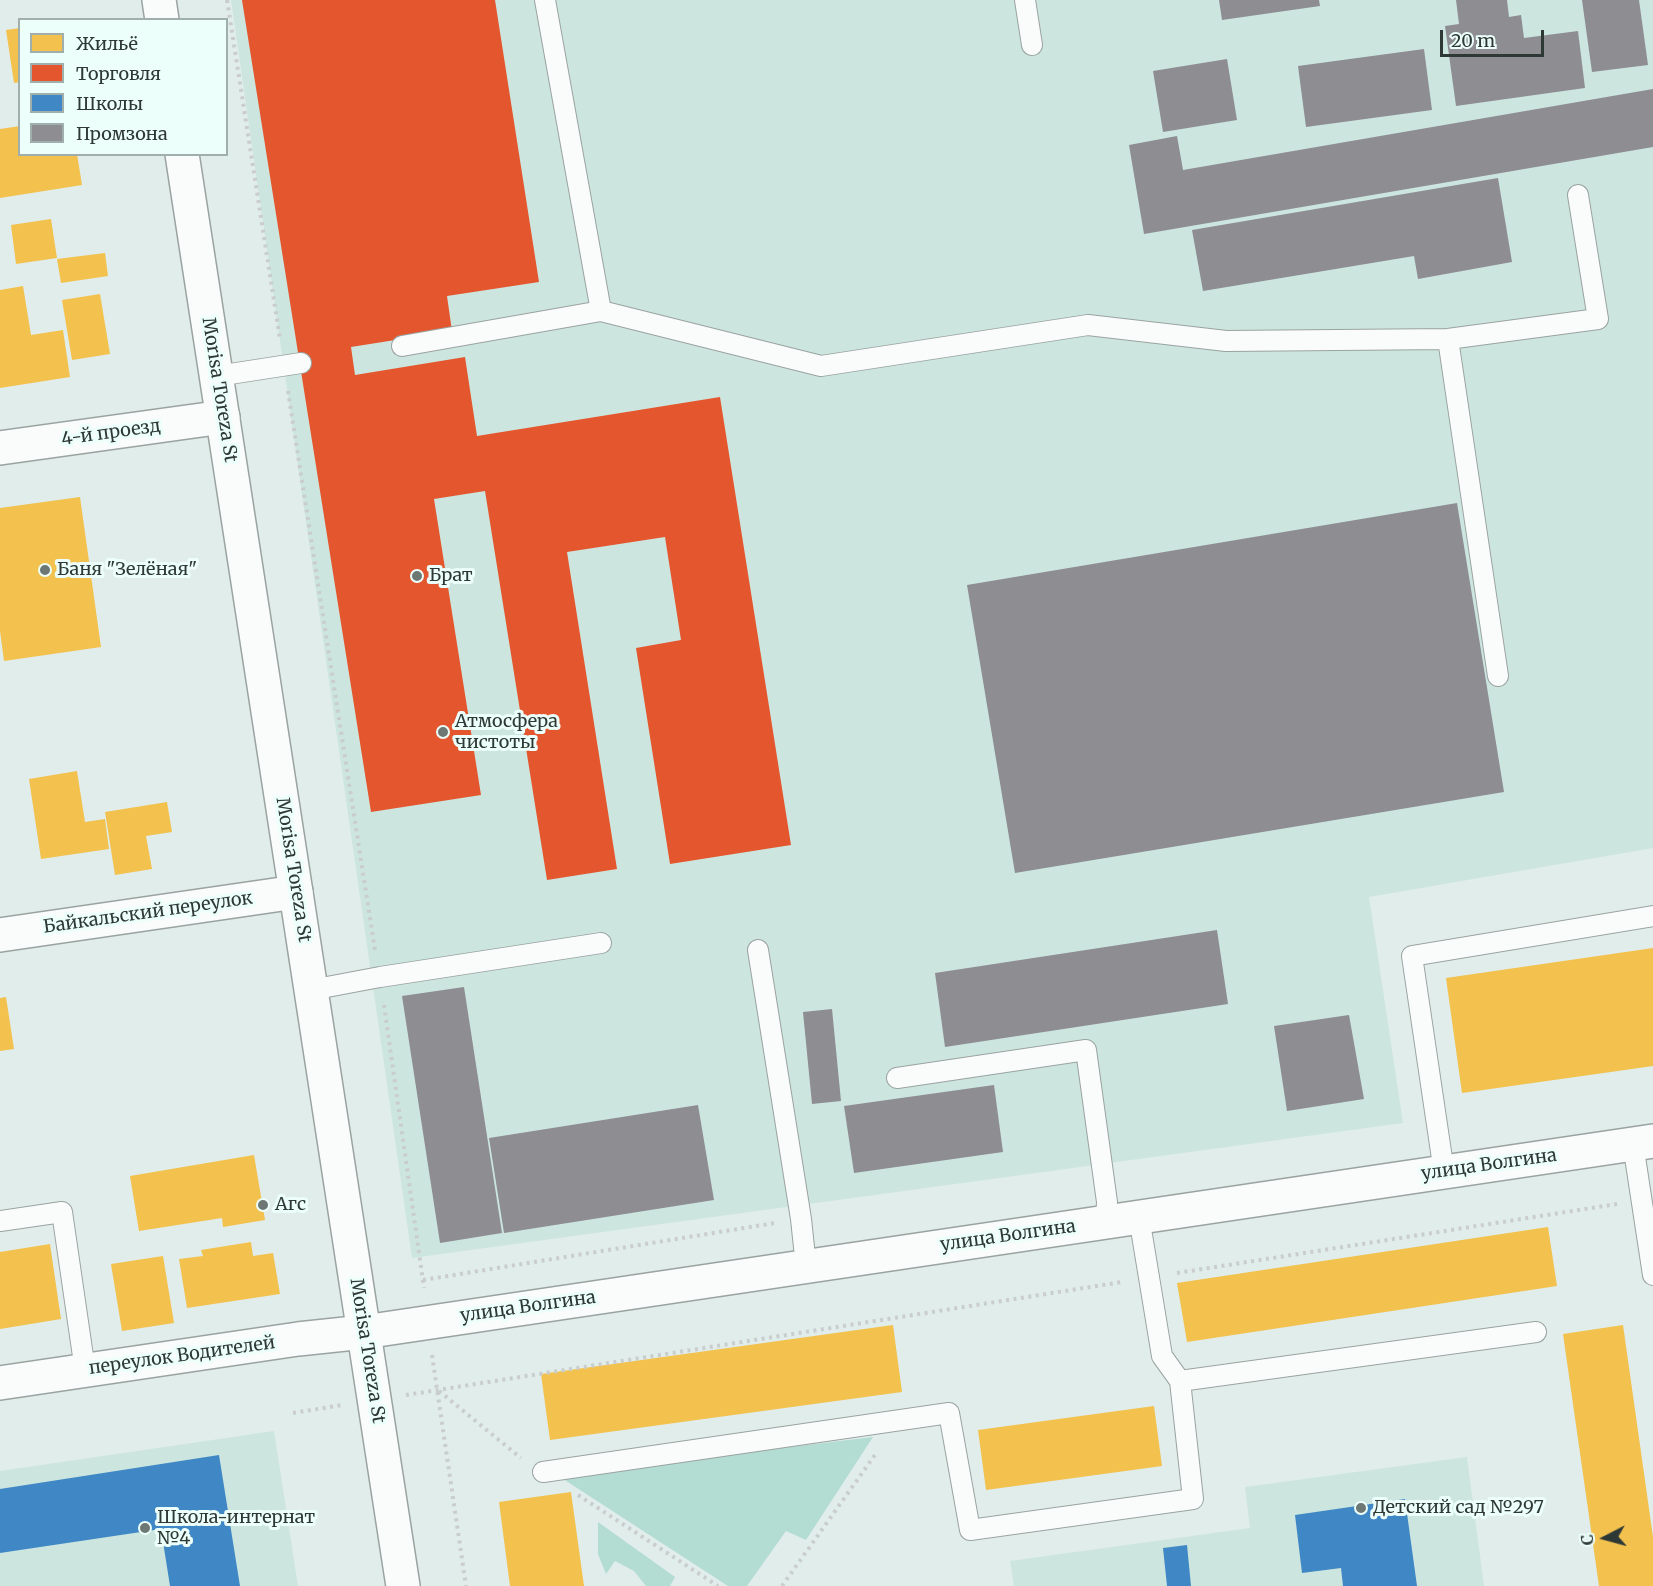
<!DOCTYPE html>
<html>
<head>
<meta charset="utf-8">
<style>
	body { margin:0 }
	#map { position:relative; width:1653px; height:1586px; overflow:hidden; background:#e1edea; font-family:Merriweather,serif }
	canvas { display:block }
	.legend { position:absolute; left:18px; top:18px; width:210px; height:138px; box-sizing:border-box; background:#ecfffa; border:2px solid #a0afab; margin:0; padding:8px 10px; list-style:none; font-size:18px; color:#2e3835 }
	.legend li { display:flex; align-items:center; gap:12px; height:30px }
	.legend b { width:30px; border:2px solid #a0afab }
	.north { position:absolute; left:1575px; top:1508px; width:60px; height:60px; -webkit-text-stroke:4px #ecfffa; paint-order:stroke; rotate:264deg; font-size:16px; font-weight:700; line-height:24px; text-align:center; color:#2e3835 }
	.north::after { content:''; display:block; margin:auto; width:21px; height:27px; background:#2e3835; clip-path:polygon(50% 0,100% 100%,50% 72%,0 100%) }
	.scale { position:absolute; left:1440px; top:30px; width:104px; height:27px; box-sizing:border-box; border:3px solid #2e3835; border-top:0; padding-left:8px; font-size:18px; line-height:21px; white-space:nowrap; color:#2e3835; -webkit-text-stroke:4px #ecfffa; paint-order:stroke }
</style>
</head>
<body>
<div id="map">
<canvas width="1653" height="1586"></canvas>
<ul class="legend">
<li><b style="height:16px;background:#f2c14e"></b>Жильё</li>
<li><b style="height:16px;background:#e4572e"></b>Торговля</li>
<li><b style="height:16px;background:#3f88c5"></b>Школы</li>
<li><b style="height:16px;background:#8d8d92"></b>Промзона</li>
</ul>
<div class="north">С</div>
<div class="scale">20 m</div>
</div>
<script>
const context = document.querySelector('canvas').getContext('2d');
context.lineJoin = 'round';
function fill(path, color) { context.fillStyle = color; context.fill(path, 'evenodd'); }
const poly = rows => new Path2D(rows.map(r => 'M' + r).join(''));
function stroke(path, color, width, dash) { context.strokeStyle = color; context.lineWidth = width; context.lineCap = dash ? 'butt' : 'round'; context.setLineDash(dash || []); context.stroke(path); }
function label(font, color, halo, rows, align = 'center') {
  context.font = font + ' Merriweather,serif'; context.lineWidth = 6; context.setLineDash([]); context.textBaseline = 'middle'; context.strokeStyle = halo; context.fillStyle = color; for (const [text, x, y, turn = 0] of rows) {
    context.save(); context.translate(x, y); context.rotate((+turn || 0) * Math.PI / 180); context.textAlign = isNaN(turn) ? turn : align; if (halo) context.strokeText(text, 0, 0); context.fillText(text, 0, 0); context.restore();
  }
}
fill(poly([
	[231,0,1653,0,1653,848,1369,897,1403,1123,412,1258],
	[274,1431,298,1586,0,1586,0,1471],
	[1467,1457,1484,1586,1014,1586,1010,1561,1250,1528,1245,1487]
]), '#cde5df');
fill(poly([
	[873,1437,806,1540,786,1531,747,1586,728,1586,557,1475],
	[598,1522,675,1577,670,1586,646,1586,634,1571,615,1561,606,1574,598,1554]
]), '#b3dcd3');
fill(poly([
	[20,28,20,82,14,83,6,30],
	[20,126,20,154,77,154,82,185,0,198,0,129],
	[51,219,57,258,16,264,11,225],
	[105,253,108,276,61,283,57,259],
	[23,286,31,335,63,330,70,377,0,388,0,290],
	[100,294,110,354,72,360,62,300],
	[80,497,101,647,4,661,0,631,0,508],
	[77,771,85,822,105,819,109,849,41,859,29,779],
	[167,802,172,832,146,836,152,869,115,875,105,812],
	[1653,948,1653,1066,1462,1093,1446,978],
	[6,997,14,1049,0,1051,0,998],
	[254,1155,265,1220,223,1227,222,1218,139,1231,130,1176],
	[1548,1227,1557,1286,1187,1342,1177,1283],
	[251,1242,253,1256,273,1253,280,1294,187,1308,179,1259,203,1256,201,1250],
	[50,1244,61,1319,0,1329,0,1252],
	[163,1256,174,1323,122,1331,111,1264],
	[893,1325,902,1392,550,1440,541,1374],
	[1623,1325,1653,1537,1653,1586,1599,1586,1563,1334],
	[1154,1406,1162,1466,986,1490,978,1430],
	[571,1492,584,1586,510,1586,499,1502]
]), '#f2c14e');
fill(poly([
	[242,0,495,0,539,282,447,296,452,331,351,347,355,375,465,357,477,436,720,397,791,845,670,864,636,648,681,640,665,537,567,552,617,869,547,880,485,491,434,499,481,795,371,812]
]), '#e4572e');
fill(poly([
	[219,1455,240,1586,170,1586,161,1529,0,1553,0,1489],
	[1405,1499,1417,1586,1343,1586,1341,1568,1302,1573,1295,1515],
	[1187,1545,1191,1586,1167,1586,1163,1548]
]), '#3f88c5');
fill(poly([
	[1219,0,1319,0,1320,6,1222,20],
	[1456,0,1507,0,1509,17,1521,15,1524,38,1578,31,1585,88,1456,106,1445,26,1459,24],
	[1582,0,1639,0,1648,65,1592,72],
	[1424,49,1432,110,1306,127,1298,66],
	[1227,59,1237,120,1163,132,1153,71],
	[1653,89,1653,147,1144,234,1129,145,1177,136,1183,170],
	[1498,178,1512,262,1418,279,1414,256,1203,291,1192,230],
	[1457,503,1504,792,1015,873,967,585],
	[1217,930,1228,1004,945,1047,935,973],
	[464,987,502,1233,440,1243,402,996],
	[832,1009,841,1101,812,1104,803,1012],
	[1349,1015,1364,1099,1287,1111,1274,1026],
	[994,1085,1003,1152,854,1173,844,1106],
	[698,1105,714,1200,504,1233,489,1138]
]), '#8d8d92');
const service = poly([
	[1025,0,1032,45],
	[601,311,821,366,1088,325,1226,341,1448,339,1498,676],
	[1448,339,1598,319,1578,195],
	[402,346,601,311,545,0],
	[217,376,301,363],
	[758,950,801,1219,806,1266],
	[311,990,380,977,601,943],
	[897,1078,1086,1050,1107,1202,1106,1222],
	[1633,1144,1653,1275],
	[1444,1172,1412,956,1653,916],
	[0,1221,62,1212,85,1370],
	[1180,1381,1536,1332],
	[543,1472,949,1413,970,1530,1193,1499,1180,1381,1162,1356,1139,1217]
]);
const minor = poly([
	[0,448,223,417],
	[0,935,296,892],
	[0,1383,298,1339,364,1332]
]);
const tertiary = poly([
	[364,1332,1653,1141]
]);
const secondary = poly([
	[159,0,162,20],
	[182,154,403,1586]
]);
stroke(service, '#9aa3a1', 22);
stroke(minor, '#9aa3a1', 36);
stroke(tertiary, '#9aa3a1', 36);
stroke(secondary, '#9aa3a1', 36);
stroke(poly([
	[227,0,280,339],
	[288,391,375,950],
	[384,1005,424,1288],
	[1177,1273,1617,1204],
	[423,1280,775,1223],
	[432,1355,466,1586],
	[439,1391,521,1458],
	[406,1395,1122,1282],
	[293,1413,342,1405],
	[578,1495,718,1586],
	[782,1586,877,1452]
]), '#c9cdcd', 4, [3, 4.5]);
stroke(service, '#fafcfc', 20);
stroke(minor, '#fafcfc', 33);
stroke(tertiary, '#fafcfc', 33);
stroke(secondary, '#fafcfc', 33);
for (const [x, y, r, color] of [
	[45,570,6,"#6d7774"],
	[417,576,6,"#6d7774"],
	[443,732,6,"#6d7774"],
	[263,1205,6,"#6d7774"],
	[1361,1508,6,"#6d7774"],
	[145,1528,6,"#6d7774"]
]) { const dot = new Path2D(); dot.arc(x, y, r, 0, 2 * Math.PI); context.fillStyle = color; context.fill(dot); stroke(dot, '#ecfffa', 2); }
label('18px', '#2e3835', '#ecfffa', [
	["Morisa Toreza St",219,390,81],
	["4-й проезд",111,433,-8],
	["Morisa Toreza St",293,870,81],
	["Байкальский переулок",148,913,-8],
	["улица Волгина",1489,1165,-8],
	["улица Волгина",1008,1236,-8],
	["улица Волгина",528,1307,-8],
	["Morisa Toreza St",367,1351,81],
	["переулок Водителей",182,1356,-8]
]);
label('18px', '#2e3835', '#ecfffa', [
	["Баня \"Зелёная\"",57,570],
	["Брат",429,576],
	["Атмосфера",455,722],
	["чистоты",455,743],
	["Агс",275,1205],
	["Детский сад №297",1373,1508],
	["Школа-интернат",157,1518],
	["№4",157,1539]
], 'left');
</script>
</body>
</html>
